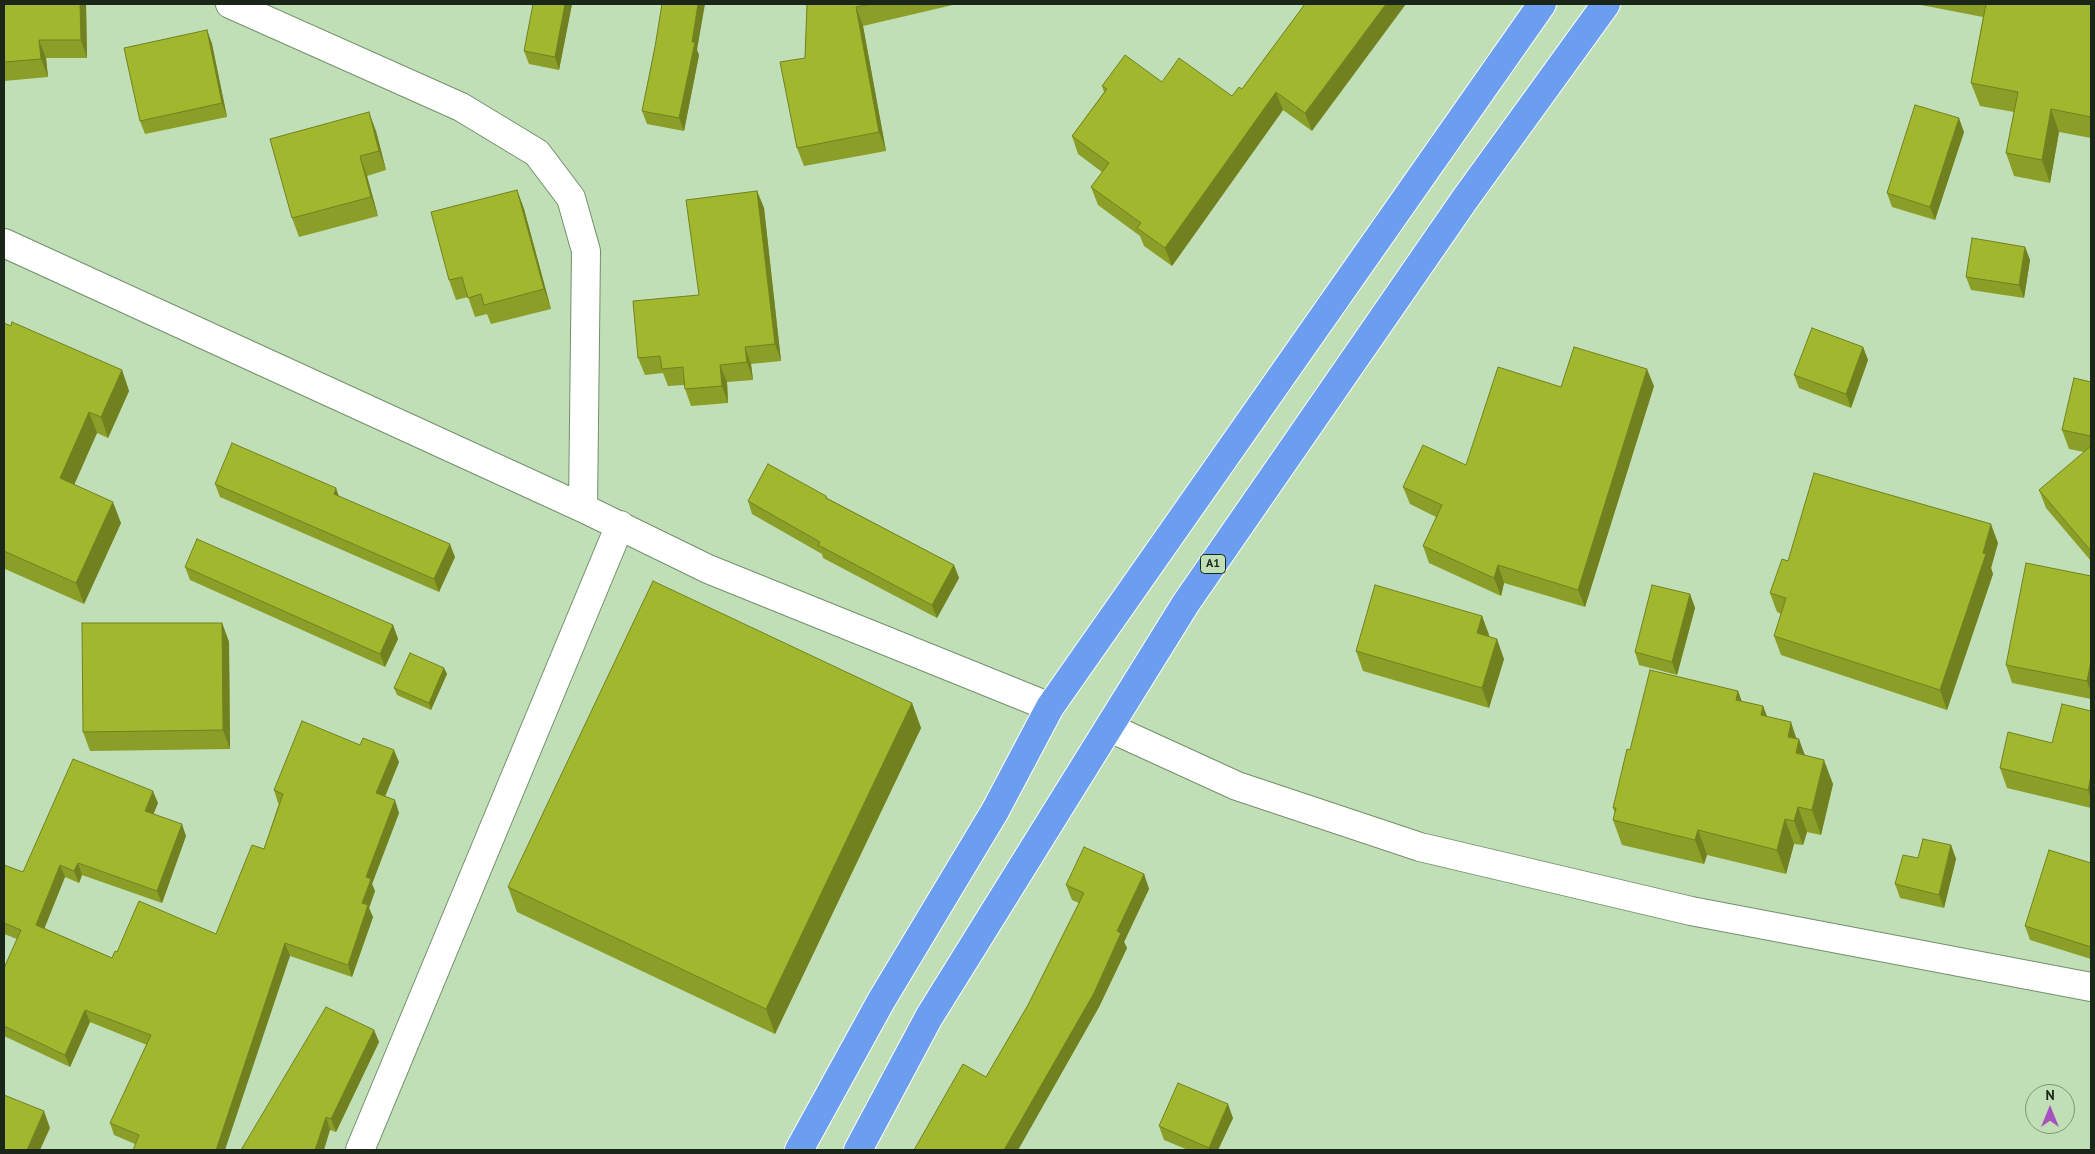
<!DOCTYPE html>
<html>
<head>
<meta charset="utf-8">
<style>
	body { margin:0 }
	#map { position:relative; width:2095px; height:1154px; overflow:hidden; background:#c0dfb7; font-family:"PT Sans",sans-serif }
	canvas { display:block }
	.frame { position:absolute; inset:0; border:5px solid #1a2617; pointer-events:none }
	.north { position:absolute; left:2025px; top:1084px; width:50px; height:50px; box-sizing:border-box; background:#c0dfb7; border:1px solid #7e9577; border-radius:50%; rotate:0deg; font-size:14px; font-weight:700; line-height:20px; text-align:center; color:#1a2617 }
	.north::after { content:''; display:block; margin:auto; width:18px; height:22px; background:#a751be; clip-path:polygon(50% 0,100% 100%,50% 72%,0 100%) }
</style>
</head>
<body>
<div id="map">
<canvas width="2095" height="1154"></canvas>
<div class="frame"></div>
<div class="north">N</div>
</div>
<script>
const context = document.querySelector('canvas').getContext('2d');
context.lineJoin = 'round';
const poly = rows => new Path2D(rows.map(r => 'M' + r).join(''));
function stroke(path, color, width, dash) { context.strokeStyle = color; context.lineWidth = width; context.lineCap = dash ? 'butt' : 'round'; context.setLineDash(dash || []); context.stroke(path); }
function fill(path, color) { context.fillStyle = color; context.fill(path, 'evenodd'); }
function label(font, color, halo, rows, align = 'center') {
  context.font = font + ' "PT Sans",sans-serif'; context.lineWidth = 5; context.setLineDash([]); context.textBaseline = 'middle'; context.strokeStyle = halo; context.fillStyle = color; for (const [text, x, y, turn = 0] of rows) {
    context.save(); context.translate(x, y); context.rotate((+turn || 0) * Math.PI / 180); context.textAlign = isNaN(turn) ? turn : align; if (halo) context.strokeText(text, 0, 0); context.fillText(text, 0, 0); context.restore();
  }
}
const street = poly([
	[230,4,461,107,537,153,571,198,586,251,583,508],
	[4,243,583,508,708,569,1050,707],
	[1110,728,1237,786,1420,847,1691,911,2091,987],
	[360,1150,620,525]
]);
const highway = poly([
	[799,1150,881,1001,995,811,1050,707,1542,4],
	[858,1150,929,1017,1186,603,1465,199,1606,4]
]);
stroke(street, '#73906b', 30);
stroke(highway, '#fff', 30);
stroke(street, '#fff', 28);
stroke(highway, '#6b9eee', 28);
fill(poly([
	[4,4,86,4,87,58,46,58,48,77,4,81],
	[572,4,559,70,529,64,524,51],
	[807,4,957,4,863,26,886,151,804,166,797,148,805,58],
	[1305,4,1312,131,1283,110,1172,266,1144,246,1140,236,1098,205,1091,187,1102,172,1078,154,1072,136,1104,92,1102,86,1162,82,1232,96,1242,89],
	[1916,4,2091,4,2091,138,2059,132,2050,183,2014,176,2006,153,2014,112,1980,106,1971,83,1983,17],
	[207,30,212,44,227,117,145,134,140,121],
	[655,47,697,50,699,55,684,131,647,124,642,111],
	[376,131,386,170,367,176,378,216,299,237,292,218],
	[1964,132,1935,220,1892,207,1887,193],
	[517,190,524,209,551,309,491,324,487,314,475,317,468,297,456,300,449,280],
	[757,191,764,208,781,361,751,364,753,380,727,382,728,403,691,406,685,389,684,385,668,386,663,373,645,375,638,358,699,295],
	[2025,247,2030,260,2024,298,1971,290,1966,277],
	[4,323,122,370,129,391,108,438,97,433,74,484,121,523,84,604,5,569,4,565],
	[1863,347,1868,360,1851,408,1799,388,1794,375],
	[2091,382,2091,561,2046,508,2039,490,2084,452,2069,449,2062,430],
	[1654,386,1585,607,1504,583,1501,596,1429,563,1423,546,1436,517,1410,504,1403,487,1466,465,1561,387],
	[215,484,339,496,455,557,439,592,220,497],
	[826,496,827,498,954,565,959,578,937,618,823,558,822,554,752,514,748,501],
	[1998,543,1991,568,1993,574,1947,710,1781,655,1774,636,1781,614,1777,612,1770,593,1788,561],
	[185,567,393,625,398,639,385,667,190,580],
	[2091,576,2091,699,2012,683,2006,665],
	[1690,594,1695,608,1677,675,1639,665,1635,652],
	[1482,616,1489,635,1489,637,1504,659,1489,708,1363,671,1356,651],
	[222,623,229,642,230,749,90,751,83,732],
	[444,668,447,674,431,710,397,695,394,688],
	[1738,691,1742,702,1763,706,1767,716,1797,738,1805,755,1833,784,1821,835,1807,832,1803,845,1794,844,1786,874,1707,855,1704,864,1622,845,1613,820,1615,813,1613,808,1630,750],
	[912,703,921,728,775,1034,517,912,508,887],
	[2091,711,2091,808,2007,788,2000,768,2052,743],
	[399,762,385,797,399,813,372,884,375,891,369,908,373,917,352,977,290,956,135,1144,114,1135,110,1123,147,1045,90,1022,70,1067,4,1036,4,968,17,939,4,934,4,865,23,872,158,803,153,813,186,836,162,903,82,875,79,883,65,877,44,928,112,958,117,952,216,934,264,849,279,803,278,803,274,790],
	[1951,845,1956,859,1944,908,1900,898,1895,884,1918,858],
	[2091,863,2091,959,2030,940,2025,926],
	[1144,874,1149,889,1124,942,1127,948,1099,1007,1018,1150,914,1150,986,1077,1028,1005,1079,903,1072,900,1066,885],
	[374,1030,379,1042,336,1132,330,1130,241,1150],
	[1233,1118,1218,1150,1188,1150,1164,1140,1159,1126]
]), '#8a9e28');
fill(poly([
	[80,4,86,4,87,58,81,40],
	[565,4,572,4,559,70,555,57],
	[698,4,705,4,697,50,699,55,684,131,679,118],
	[1386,4,1406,4,1312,131,1305,113],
	[856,7,863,26,886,151,879,132],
	[207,30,212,44,227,117,222,103],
	[39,40,46,58,48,77,41,59],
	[1276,92,1283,110,1172,266,1165,248],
	[2051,109,2059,132,2050,183,2042,160],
	[369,112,376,131,386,170,379,151],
	[1959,118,1964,132,1935,220,1930,207],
	[360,156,367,176,378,216,371,197],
	[517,190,524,209,551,309,544,289],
	[757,191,764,208,781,361,775,344],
	[2025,247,2030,260,2024,298,2019,285],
	[745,347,751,364,753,380,747,362],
	[1863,347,1868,360,1851,408,1846,394],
	[720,365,727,382,728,403,722,386],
	[1647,369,1654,386,1585,607,1578,590],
	[122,370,129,391,108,438,101,417],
	[89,412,97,433,68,499,60,478],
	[336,488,341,502,334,494],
	[113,502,121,523,84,604,76,583],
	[1991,524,1998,543,1991,568,1993,574,1947,710,1940,690],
	[450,544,455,557,439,592,434,579],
	[954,565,959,578,937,618,932,605],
	[1498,565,1504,583,1501,596,1494,578],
	[1690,594,1695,608,1677,675,1672,662],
	[1482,616,1489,635,1484,652,1477,633],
	[222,623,229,642,230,749,223,730],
	[393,625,398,639,385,667,380,654],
	[1497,639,1504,659,1489,708,1482,688],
	[2091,661,2091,693,2087,681],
	[444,668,447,674,431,710,429,703],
	[1738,691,1747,716,1736,700],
	[912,703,921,728,775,1034,766,1009],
	[1763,706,1772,731,1761,715],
	[1791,722,1798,743,1799,739,1808,764,1798,757,1788,737],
	[394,750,399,762,381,806,376,793],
	[1824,760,1833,784,1821,835,1812,810],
	[2091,776,2091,799,2088,790],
	[153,791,158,803,150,823,145,811],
	[395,800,399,813,372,884,375,891,369,908,373,917,352,977,348,965,362,903,366,877],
	[1798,807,1807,832,1803,845,1794,821],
	[1785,819,1794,844,1786,874,1777,850],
	[182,824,186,836,162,903,157,891],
	[1698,830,1707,855,1704,864,1695,840],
	[1951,845,1956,859,1944,908,1939,895],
	[78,863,82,875,79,883,74,871],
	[60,865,65,877,41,937,36,925],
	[1144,874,1149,889,1124,942,1127,948,1099,1007,1018,1150,1004,1150,1117,931],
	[285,943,290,956,225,1150,216,1150],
	[85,1010,90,1022,70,1067,65,1055],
	[374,1030,379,1042,336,1132,331,1119],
	[1228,1104,1233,1118,1218,1150,1209,1150,1209,1148],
	[44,1111,50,1128,40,1150,27,1150],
	[326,1117,330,1130,324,1150,315,1150]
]), '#718120');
const building = poly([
	[4,4,80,4,81,40,39,40,41,59,4,62,4,4],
	[533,4,565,4,555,57,524,51,533,4],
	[662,4,698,4,692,42,695,42,679,118,642,111,655,47,662,4],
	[807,4,870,4,856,7,879,132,797,148,780,62,805,58,807,4],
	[1305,4,1386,4,1305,113,1276,92,1165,248,1137,228,1141,223,1091,187,1109,163,1072,136,1107,89,1102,86,1125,55,1162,82,1179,58,1232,96,1239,87,1242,89,1305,4],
	[1986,4,2091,4,2091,117,2051,109,2042,160,2006,153,2018,92,1971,83,1986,4],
	[207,30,222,103,140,121,124,48,207,30],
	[1915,105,1959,118,1930,207,1887,193,1915,105],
	[369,112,379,151,360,156,371,197,292,218,270,139,369,112],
	[517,190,544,289,484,305,481,294,468,298,462,277,449,280,431,212,517,190],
	[757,191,775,344,745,347,747,362,720,365,722,386,685,389,683,367,662,369,660,356,638,358,633,301,699,295,686,200,757,191],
	[1972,238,2025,247,2019,285,1966,277,1972,238],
	[12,322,122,370,101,417,89,412,60,478,113,502,76,583,4,551,4,323,11,326,12,322],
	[1812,328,1863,347,1846,394,1794,375,1812,328],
	[1574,347,1647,369,1578,590,1498,565,1494,578,1423,546,1442,505,1403,487,1423,445,1466,465,1498,367,1561,387,1574,347],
	[2074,378,2091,382,2091,436,2062,430,2074,378],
	[232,443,336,488,334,494,450,544,434,579,215,484,232,443],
	[2091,446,2091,551,2039,490,2091,446],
	[768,464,826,496,826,498,954,565,932,605,818,545,820,542,748,501,768,464],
	[1814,473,1991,524,1983,553,1986,554,1940,690,1774,636,1786,598,1770,593,1782,559,1788,561,1814,473],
	[197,539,393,625,380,654,185,567,197,539],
	[2026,563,2091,576,2091,661,2087,681,2006,665,2026,563],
	[653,581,912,703,766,1009,508,887,653,581],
	[1375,585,1482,616,1477,633,1497,639,1482,688,1356,651,1375,585],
	[1652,585,1690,594,1672,662,1635,652,1652,585],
	[82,623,222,623,223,730,83,732,82,623],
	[410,653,444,668,429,703,394,688,410,653],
	[1650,670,1738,691,1736,700,1763,706,1761,715,1791,722,1788,737,1799,739,1796,753,1824,760,1812,810,1798,807,1794,821,1785,819,1777,850,1698,830,1695,840,1613,820,1616,808,1613,808,1627,749,1630,750,1650,670],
	[2062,704,2091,711,2091,776,2088,790,2000,768,2008,732,2052,743,2062,704],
	[302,721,360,745,363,738,394,750,376,793,395,800,366,877,371,879,362,903,368,905,348,965,285,943,216,1150,133,1150,139,1135,110,1123,151,1035,85,1010,65,1055,4,1026,4,968,21,930,4,923,4,865,23,872,73,759,153,791,145,811,182,824,157,891,78,863,74,871,60,865,36,925,112,958,115,951,117,952,139,901,216,934,252,845,264,849,283,794,274,790,302,721],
	[1923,839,1951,845,1939,895,1895,884,1903,855,1918,858,1923,839],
	[1084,847,1144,874,1117,931,1121,933,1094,993,1004,1150,914,1150,963,1064,986,1077,1028,1005,1084,893,1066,885,1084,847],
	[2049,850,2091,863,2091,947,2025,926,2049,850],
	[326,1007,374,1030,331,1119,326,1117,315,1150,241,1150,326,1007],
	[1178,1083,1228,1104,1209,1148,1159,1126,1178,1083],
	[4,1095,44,1111,27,1150,4,1150,4,1095]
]);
fill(building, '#a1b82e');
stroke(building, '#718120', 1);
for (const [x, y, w] of [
	[1213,564,25]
]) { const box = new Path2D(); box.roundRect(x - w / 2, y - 9.5, w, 19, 4); context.fillStyle = '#c0dfb7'; context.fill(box); stroke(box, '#1a2617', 1); }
label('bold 12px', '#1a2617', null, [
	["A1",1213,564]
]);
</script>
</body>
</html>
